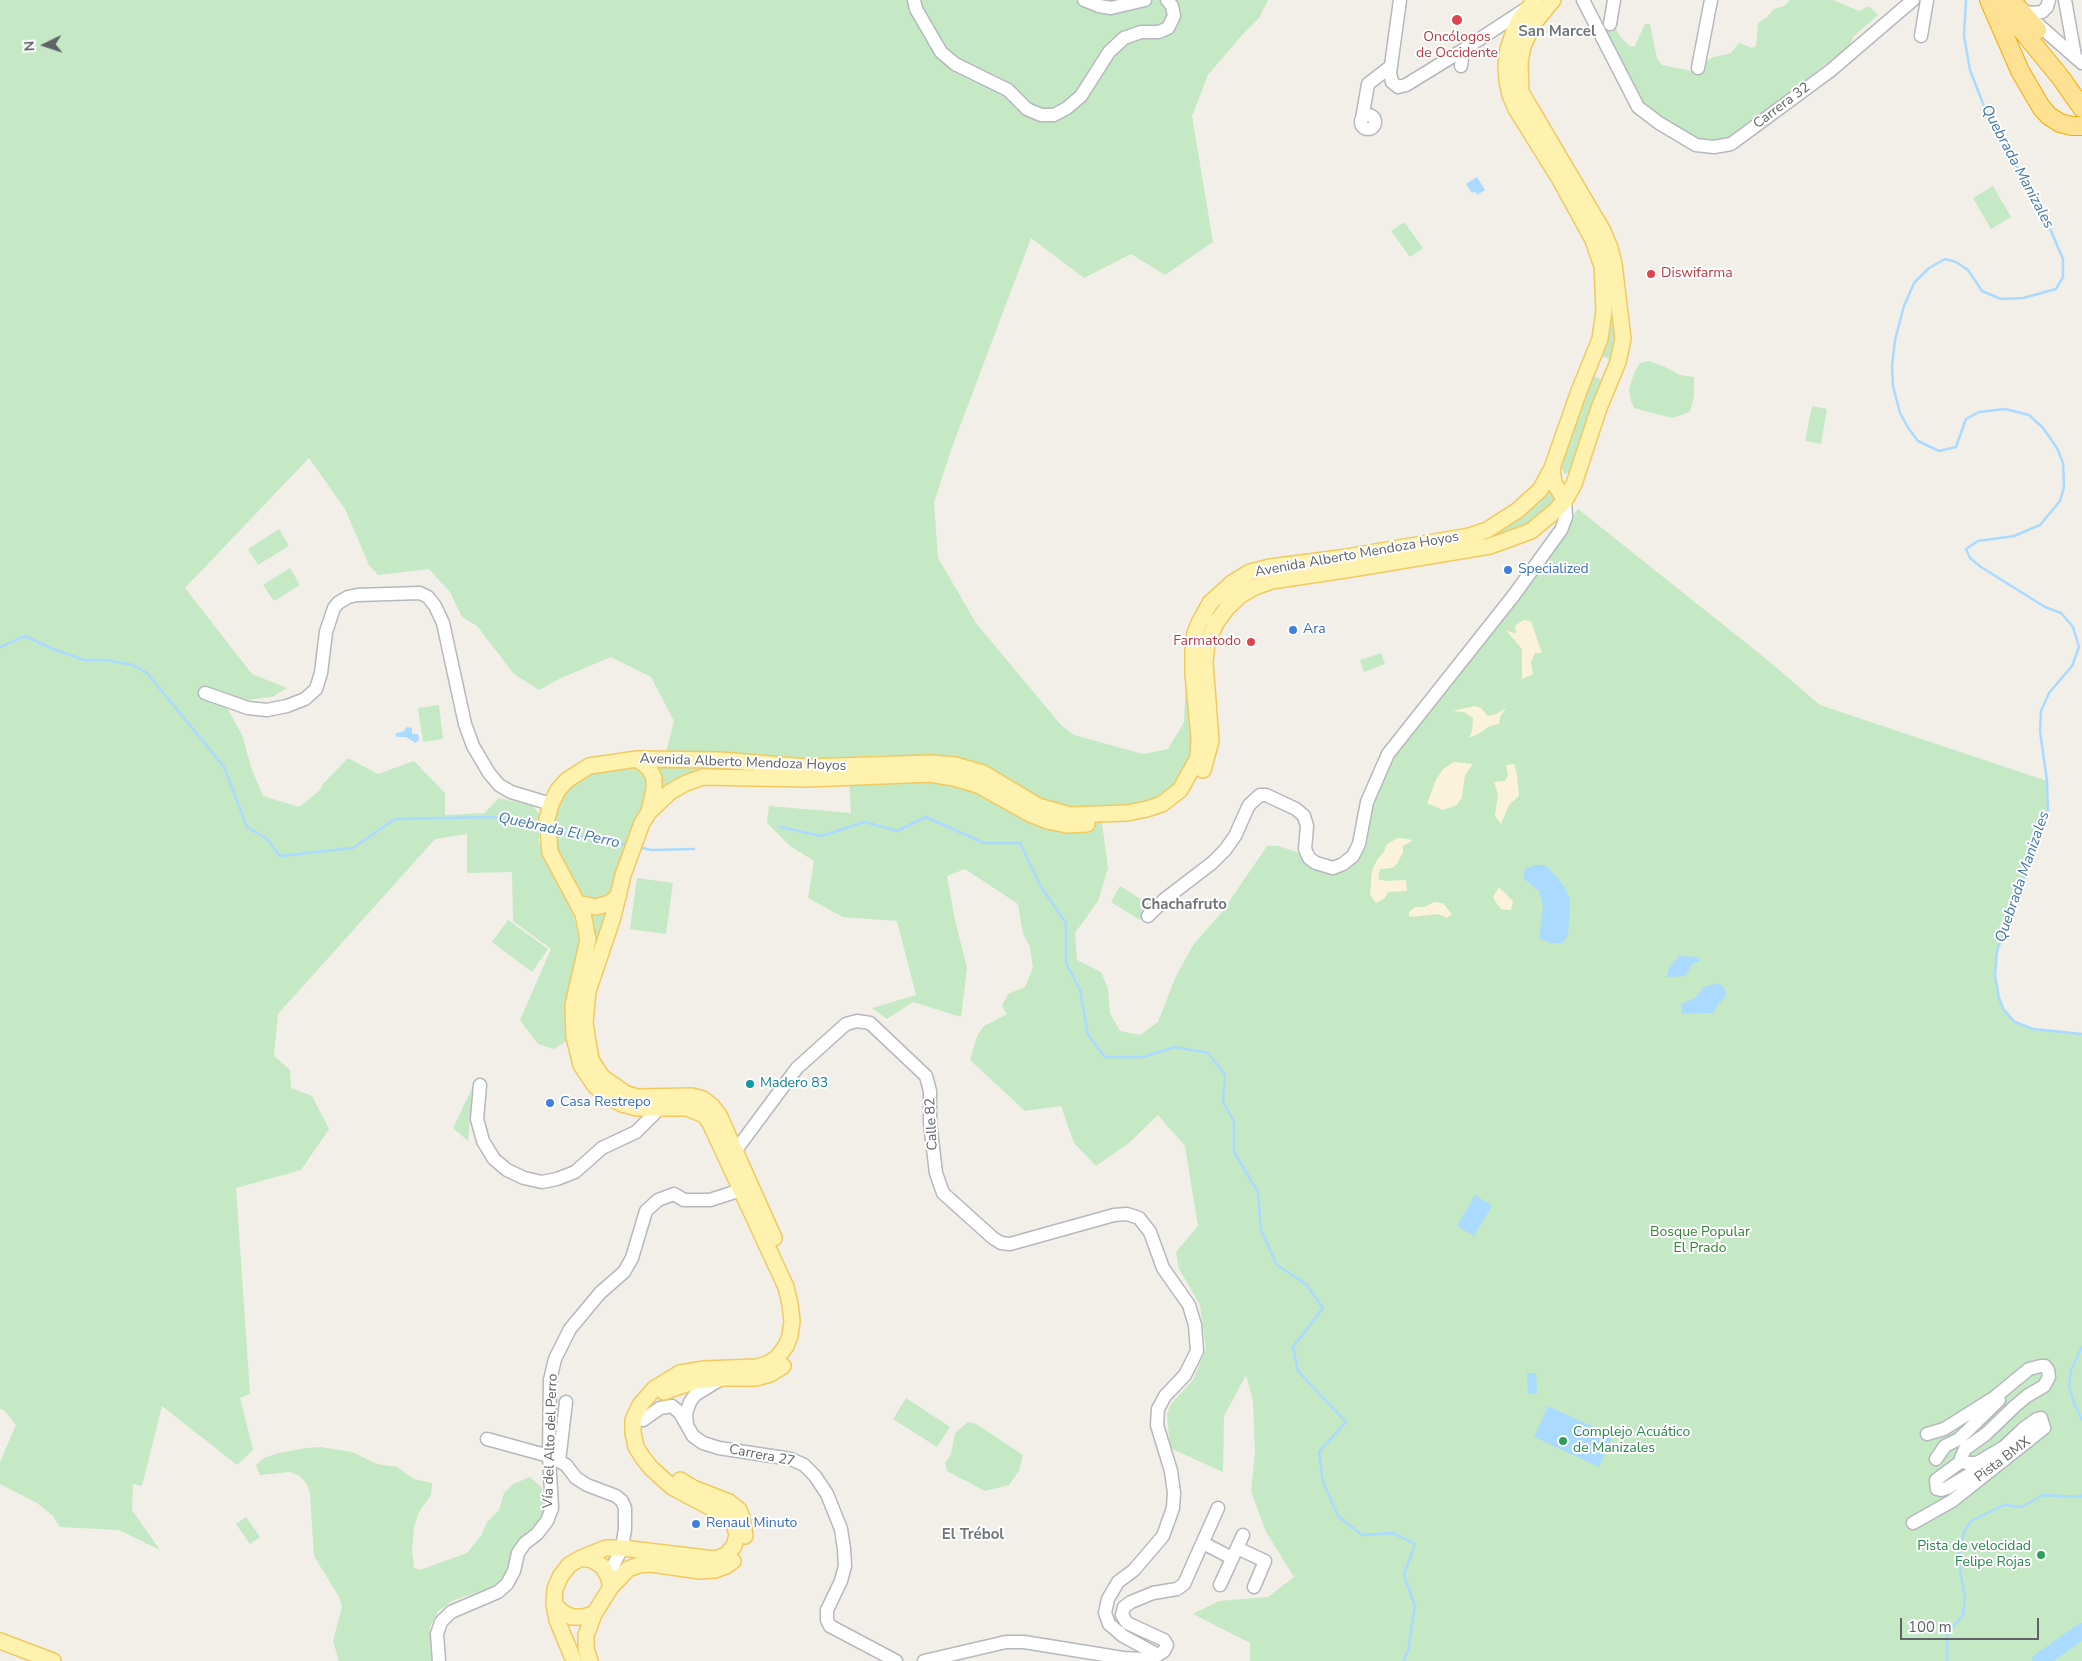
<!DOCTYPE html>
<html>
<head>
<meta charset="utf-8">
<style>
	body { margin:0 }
	#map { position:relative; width:2082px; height:1661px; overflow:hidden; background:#f1efe8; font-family:"Nunito Sans",sans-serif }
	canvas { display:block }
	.north { position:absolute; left:20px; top:20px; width:50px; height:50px; -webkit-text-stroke:4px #fff; paint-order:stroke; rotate:266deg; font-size:14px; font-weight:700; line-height:20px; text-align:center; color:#5f6368 }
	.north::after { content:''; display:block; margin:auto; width:18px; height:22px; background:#5f6368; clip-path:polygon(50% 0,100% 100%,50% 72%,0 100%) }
	.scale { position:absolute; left:1900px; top:1618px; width:139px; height:22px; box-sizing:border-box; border:2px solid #5f6368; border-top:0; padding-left:6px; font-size:15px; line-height:18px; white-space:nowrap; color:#5f6368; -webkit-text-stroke:4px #fff; paint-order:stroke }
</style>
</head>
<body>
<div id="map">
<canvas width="2082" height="1661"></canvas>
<div class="north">N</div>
<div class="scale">100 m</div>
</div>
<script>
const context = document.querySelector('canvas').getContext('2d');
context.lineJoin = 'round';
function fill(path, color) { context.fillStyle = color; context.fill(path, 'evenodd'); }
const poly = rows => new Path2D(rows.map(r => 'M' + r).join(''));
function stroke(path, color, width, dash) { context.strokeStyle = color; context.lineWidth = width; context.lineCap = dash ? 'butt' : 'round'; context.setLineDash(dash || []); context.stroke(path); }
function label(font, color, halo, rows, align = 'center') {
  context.font = font + ' "Nunito Sans",sans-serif'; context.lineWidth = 4; context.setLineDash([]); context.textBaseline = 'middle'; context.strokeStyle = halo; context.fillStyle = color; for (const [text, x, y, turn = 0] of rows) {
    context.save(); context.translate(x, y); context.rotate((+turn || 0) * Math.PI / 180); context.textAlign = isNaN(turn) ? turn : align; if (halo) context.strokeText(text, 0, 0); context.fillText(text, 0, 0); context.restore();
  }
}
fill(poly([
	[0,0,1268,0,1259,18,1242,35,1208,75,1192,116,1213,242,1165,275,1131,254,1084,278,1031,238,951,450,934,503,938,558,976,623,1061,725,1074,735,1143,754,1168,749,1184,722,1186,681,1197,712,1198,758,1162,804,1070,815,931,763,884,755,849,758,807,767,665,756,674,721,651,677,611,657,561,678,539,690,514,674,477,626,462,617,450,592,429,569,378,575,369,565,345,509,309,458,185,588,252,674,287,688,272,697,247,700,204,686,199,698,227,708,242,735,252,770,263,796,299,807,319,791,323,784,348,758,378,774,414,761,445,793,445,815,484,813,499,798,533,806,539,814,539,842,574,917,580,944,566,998,567,1041,554,1049,538,1044,520,1020,551,949,513,921,512,872,467,873,467,834,435,839,278,1014,274,1056,290,1070,291,1088,312,1096,329,1129,301,1170,236,1188,250,1394,240,1398,253,1450,237,1465,162,1406,142,1486,133,1484,132,1510,160,1550,119,1530,60,1527,53,1516,37,1503,0,1484,0,1462,16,1425,4,1410,0,1409],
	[1790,0,1833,0,1859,11,1869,6,1878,15,1853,37,1850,45,1742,130,1725,139,1707,142,1688,134,1640,102,1604,35,1604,20,1610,27,1614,24,1619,35,1630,47,1635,46,1645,24,1650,24,1657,59,1662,65,1691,71,1700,69,1706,61,1714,57,1731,53,1739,43,1752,48,1756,46,1758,23,1766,18,1774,9,1784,6],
	[1993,186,2011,217,1991,229,1973,198],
	[1404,222,1423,248,1410,257,1391,231],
	[1611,288,1617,331,1611,362,1607,358,1598,355,1605,341,1612,320],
	[1649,361,1663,366,1680,375,1694,377,1694,396,1690,412,1672,418,1634,408,1631,401,1629,390,1634,373,1640,363],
	[1590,377,1598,377,1601,381,1585,433,1569,472,1565,474,1561,468,1562,460,1574,433,1573,421],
	[1812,406,1827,409,1821,444,1805,441],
	[1552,483,1562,498,1526,527,1505,535,1469,537,1509,524,1522,517,1539,503],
	[1578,509,1765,658,1820,705,2047,781,2048,811,1997,951,1995,975,1999,998,2005,1010,2015,1022,2033,1029,2082,1034,2082,1661,1250,1661,1250,1643,1193,1614,1219,1601,1268,1597,1294,1577,1266,1532,1251,1491,1255,1452,1253,1401,1246,1375,1224,1416,1223,1472,1170,1448,1167,1414,1171,1404,1193,1380,1206,1349,1200,1305,1179,1269,1176,1252,1198,1226,1185,1146,1158,1115,1129,1143,1096,1166,1074,1143,1061,1106,1025,1111,970,1060,977,1036,984,1026,1007,1014,1002,1006,1008,994,1025,987,1033,968,1030,947,1023,934,1018,904,965,869,947,876,955,920,967,968,961,1017,913,1002,887,1019,872,1008,916,995,897,921,843,917,808,898,814,861,790,846,767,823,769,806,851,813,849,777,954,778,1067,825,1102,823,1108,868,1098,901,1075,933,1077,960,1101,972,1108,989,1110,1013,1120,1031,1140,1035,1158,1022,1176,976,1194,944,1222,912,1267,846,1278,846,1297,852,1315,868,1358,859,1367,843,1371,807,1384,775,1417,724],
	[279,529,289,546,258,565,248,549],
	[290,568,300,585,274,601,263,585],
	[1381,653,1385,664,1364,672,1360,660],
	[439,705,443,739,423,742,418,708],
	[652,764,703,765,796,773,742,771,658,796],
	[640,765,650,779,649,792,626,848,610,897,595,904,581,899,553,845,554,813,560,796,588,771],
	[637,878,673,883,666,934,630,929],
	[1120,886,1150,905,1140,920,1111,902],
	[611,906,595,952,592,930,586,909],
	[508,920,548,949,532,972,492,942],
	[472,1088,468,1141,453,1128],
	[906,1398,950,1427,937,1447,893,1419],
	[968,1422,976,1424,1023,1455,1019,1471,1009,1485,985,1491,947,1471,945,1463,951,1454,955,1433],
	[321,1447,352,1452,377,1464,397,1467,414,1479,432,1483,431,1495,419,1512,414,1527,412,1550,414,1568,420,1570,467,1553,481,1536,487,1522,499,1510,504,1493,513,1484,530,1477,541,1487,544,1498,545,1513,538,1523,518,1541,513,1552,510,1568,504,1578,494,1587,454,1600,438,1611,430,1627,430,1645,433,1661,339,1661,333,1641,342,1607,339,1597,314,1556,310,1494,307,1484,300,1476,290,1472,260,1475,256,1465,264,1458,279,1453,306,1448],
	[246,1517,260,1537,250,1544,236,1524]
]), '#c5e8c5');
fill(poly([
	[1523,620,1531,621,1542,653,1535,653,1531,662,1533,674,1522,679,1522,649,1506,630,1516,634,1515,626],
	[1475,706,1481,708,1488,716,1494,715,1506,708,1500,717,1499,724,1490,726,1478,734,1469,738,1472,731,1473,718,1464,712,1452,711],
	[1454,762,1473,764,1465,775,1462,797,1457,805,1443,810,1427,803,1436,780,1443,769],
	[1514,764,1517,774,1519,796,1509,805,1501,824,1495,816,1498,794,1494,782,1505,781,1508,775,1506,765],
	[1398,838,1413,840,1403,846,1403,852,1397,864,1392,868,1380,869,1378,879,1385,881,1406,880,1407,891,1388,892,1384,899,1376,903,1370,895,1372,870,1377,860,1384,852,1387,844],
	[1499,887,1513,901,1511,910,1501,909,1495,901,1493,897],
	[1434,902,1443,903,1452,914,1447,918,1438,914,1409,917,1409,912,1415,907,1424,907]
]), '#fbf3d9');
fill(poly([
	[1477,177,1485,190,1477,195,1475,191,1472,193,1466,184],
	[407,727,412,728,412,734,418,734,419,740,415,743,406,737,397,737,395,734,404,731],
	[1535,865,1545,865,1557,877,1565,888,1570,900,1568,935,1563,943,1552,943,1539,939,1543,906,1539,891,1523,878,1525,869],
	[1679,956,1698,957,1700,958,1698,962,1692,964,1686,976,1667,977,1669,968],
	[1718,983,1724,987,1726,996,1718,1005,1713,1013,1682,1014,1681,1004,1695,998,1704,987],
	[1475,1195,1492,1206,1474,1236,1457,1226],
	[1527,1373,1536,1373,1537,1393,1528,1394],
	[1548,1406,1613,1436,1599,1467,1534,1437]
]), '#aadaff');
stroke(poly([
	[1966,0,1964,36,1970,70,1989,119,2042,210,2063,259,2063,277,2056,289,2023,298,2001,299,1982,291,1968,270,1956,262,1945,259,1929,268,1914,283,1904,306,1895,340,1892,366,1893,386,1900,413,1909,429,1918,441,1939,451,1956,447,1966,419,1979,412,2005,409,2029,415,2043,428,2057,448,2063,463,2064,487,2060,501,2040,525,2014,536,1978,541,1966,549,1970,558,1981,567,2045,607,2061,613,2073,627,2079,647,2072,666,2049,693,2041,711,2040,731,2047,781,2048,811,1997,951,1995,975,1999,998,2004,1010,2015,1022,2033,1029,2082,1034],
	[0,647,25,636,53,649,84,660,107,660,133,665,147,673,224,767,247,827,267,839,280,856,353,848,395,819,494,817,543,829],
	[781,827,821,836,865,822,897,831,926,817,984,843,1020,843,1041,887,1066,923,1066,963,1080,990,1088,1035,1105,1057,1143,1057,1175,1047,1208,1053,1225,1075,1223,1101,1234,1122,1234,1152,1258,1192,1261,1230,1277,1265,1306,1284,1323,1308,1293,1347,1298,1371,1346,1422,1319,1452,1323,1482,1338,1516,1362,1535,1393,1533,1415,1544,1404,1575,1415,1606,1408,1651,1403,1661],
	[553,831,629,845],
	[639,847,651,850,694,849],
	[2082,1347,2071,1370,2069,1386,2074,1403,2082,1420],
	[1947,1661,1947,1634,1963,1615,1965,1598,1958,1559,1964,1532,1971,1521,2004,1505,2022,1507,2043,1495,2080,1497,2082,1495]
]), '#aadaff', 2.5);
stroke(poly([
	[2040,1661,2082,1631]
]), '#aadaff', 16);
const minor = poly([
	[914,0,916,9,941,52,955,64,1008,90,1027,109,1041,115,1054,115,1067,108,1081,96,1109,52,1124,38,1141,32,1159,32,1168,28,1174,16,1172,6,1167,0],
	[1084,0,1099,6,1111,8,1145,0],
	[1400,0,1390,73,1392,82,1398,87,1406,85,1463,50,1527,8],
	[1583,0,1638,107,1659,123,1696,145,1714,147,1731,144,1830,71,1913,0],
	[2065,0,2075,56],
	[2021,11,2032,13,2042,12,2047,7,2049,0],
	[2033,20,2082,63],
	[1610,24,1614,0],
	[1921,36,1927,0],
	[1461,66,1463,50],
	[1698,68,1711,0],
	'1361 122a7 7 0 1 1 14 0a7 7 0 1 1-14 0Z',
	[1362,119,1368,84,1390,67],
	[205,693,248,708,267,710,287,706,305,699,316,689,321,673,326,632,334,608,338,603,348,597,357,595,420,593,428,597,435,606,443,623,465,724,473,746,489,773,499,785,511,792,551,804],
	[1148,916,1165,899,1212,863,1225,850,1235,836,1249,805,1260,795,1266,795,1296,809,1304,816,1307,826,1305,849,1309,858,1316,863,1333,868,1343,864,1353,856,1359,844,1367,802,1388,754,1514,595,1561,530,1566,517,1565,500],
	[480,1085,477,1119,483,1141,494,1159,507,1170,524,1178,542,1182,557,1179,575,1172,602,1148,636,1132,658,1110],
	[736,1150,797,1068,846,1024,857,1021,870,1023,926,1076,930,1091,930,1123,936,1173,943,1193,993,1238,1001,1243,1010,1244,1114,1215,1127,1214,1139,1218,1150,1232,1163,1268,1189,1305,1195,1325,1197,1351,1185,1375,1165,1396,1158,1409,1157,1425,1171,1471,1174,1493,1173,1508,1163,1536,1134,1570,1118,1582,1108,1599,1105,1613,1109,1624,1123,1636,1158,1655],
	[643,1420,660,1408,672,1406,680,1413,693,1436,703,1443,719,1448,791,1459,804,1465,815,1476,827,1494,841,1529,844,1549,845,1566,841,1581,827,1610,827,1620,830,1626,896,1661],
	[687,1425,686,1413,690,1402,695,1395,721,1379],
	[487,1439,549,1456,566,1465,576,1478,587,1485,616,1496,622,1501,625,1508,625,1529,622,1548,608,1576],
	[1936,1459,1945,1446,1959,1439,1999,1400],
	[1963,1460,1936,1480,1937,1489,1941,1490,1947,1488,1982,1467],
	[559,1461,566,1402],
	[1913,1523,1952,1501,2044,1428,2041,1418,2037,1419,2023,1429,2004,1447,1977,1463,1966,1463,1961,1458,1965,1449,1986,1434,2015,1406,2027,1396,2044,1386,2049,1377,2048,1370,2045,1366,2041,1366,2029,1369,1995,1397,1944,1429,1927,1434],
	[1203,1543,1232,1558],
	[1237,1548,1265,1561,1254,1587],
	[1220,1585,1243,1535],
	[439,1661,437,1634,441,1622,451,1612,498,1592,507,1584,514,1571,518,1553,525,1543,537,1534,547,1521,552,1508,549,1456,550,1380,555,1359,570,1329,600,1293,624,1272,632,1258,646,1211,658,1200,674,1194,684,1200,710,1200,741,1190],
	[924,1661,1006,1642,1024,1642,1123,1658,1142,1659,1158,1655,1164,1651,1167,1645,1164,1640,1127,1623,1122,1615,1124,1607,1131,1602,1153,1593,1177,1589,1184,1584,1218,1508]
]);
const major = poly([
	[1552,468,1554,483,1565,500],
	[637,759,649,768,654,778,654,790,649,812],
	[1203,770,1211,741,1205,662,1207,643,1216,623,1227,608,1241,595,1255,587,1272,581,1358,568,1490,546,1504,541,1531,531,1555,511,1565,500,1574,484,1599,408,1618,362,1623,339,1614,264,1610,248,1603,231,1521,92,1520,62,1523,46,1534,23,1553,0],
	[577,903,596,907,610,903,619,895],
	[774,1238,719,1115,712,1106,703,1099,692,1096,637,1097,625,1093,602,1077,591,1060,585,1023,588,991,613,917,623,875,642,823,649,812,670,792,686,783,703,777,808,779,930,774,954,778,978,785,1030,814,1048,821,1067,825,1087,824],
	[664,1392,695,1381,724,1378,756,1378,770,1374,783,1366],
	[680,1480,693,1488,729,1502,739,1510,742,1518,745,1536],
	[581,1558,592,1560,602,1566,608,1576,611,1587],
	[554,1604,562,1612,572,1617,583,1617,594,1614],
	[0,1641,53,1661],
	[574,1661,557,1620,554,1604,555,1589,560,1577,569,1565,581,1558,606,1548,622,1548,715,1559,726,1555,734,1546,737,1535,734,1523,723,1514,672,1487,651,1468,643,1458,636,1447,633,1433,633,1420,640,1405,654,1389,680,1373,704,1369,757,1367,767,1364,777,1358,786,1346,790,1336,792,1321,790,1304,786,1287,710,1123,704,1115,687,1108,637,1108,622,1104,608,1097,595,1086,581,1065,574,1037,573,1005,588,940,583,914,550,852,547,819,551,804,558,790,567,780,589,766,637,759,720,760,807,767,931,763,955,765,983,773,1038,806,1070,815,1127,813,1147,809,1162,804,1180,790,1198,758,1199,738,1193,674,1193,646,1195,633,1199,623,1210,603,1232,583,1250,572,1270,567,1340,558,1469,536,1487,530,1518,510,1540,490,1552,468,1579,391,1600,339,1604,311,1602,266,1593,240,1559,178,1516,109,1510,95,1507,81,1506,65,1508,49,1514,31,1520,19,1535,0],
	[590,1661,586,1649,586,1635,594,1614,611,1587,628,1569,639,1565,651,1564,700,1571,715,1570,726,1566,733,1561]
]);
const highway = poly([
	[1989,0,2020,71,2041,107,2049,116,2060,123,2072,126,2082,126],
	[1993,0,2016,23,2061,78,2082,108],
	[2011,0,2037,30]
]);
stroke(minor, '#b5b8bc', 15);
stroke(major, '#f2c960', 18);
stroke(highway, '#f9ab00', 20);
stroke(minor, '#fff', 12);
stroke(major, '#fff2af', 15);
stroke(highway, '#fde293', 18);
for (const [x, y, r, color] of [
	[1457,20,6,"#e0444e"],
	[1651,274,5,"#e0444e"],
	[1508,570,5,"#3f7fe0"],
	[1293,630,5,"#3f7fe0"],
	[1251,642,5,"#e0444e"],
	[750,1084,5,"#0f9aa8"],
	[550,1103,5,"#3f7fe0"],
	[1563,1441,5,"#2e9e5b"],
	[696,1524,5,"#3f7fe0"],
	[2041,1555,5,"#2e9e5b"]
]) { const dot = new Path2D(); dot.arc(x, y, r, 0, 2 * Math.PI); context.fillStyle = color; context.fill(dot); stroke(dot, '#fff', 2); }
label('14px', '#be3a42', '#fff', [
	["Oncólogos",1457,38],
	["de Occidente",1457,54],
	["Diswifarma",1661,274,"left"],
	["Farmatodo",1241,642,"right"]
]);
label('14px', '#5f6368', '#fff', [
	["Carrera 32",1782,106,-37],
	["Avenida Alberto Mendoza Hoyos",1357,555,-10],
	["Avenida Alberto Mendoza Hoyos",743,763,2],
	["Calle 82",932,1124,-93],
	["Vía del Alto del Perro",551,1441,-88],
	["Carrera 27",762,1456,11],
	["Pista BMX",2003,1460,-37]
]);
label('14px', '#366cbe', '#fff', [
	["Specialized",1518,570],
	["Ara",1303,630],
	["Casa Restrepo",560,1103],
	["Renaul Minuto",706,1524]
], 'left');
label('14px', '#0d838f', '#fff', [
	["Madero 83",760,1084]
], 'left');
label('14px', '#348238', '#fff', [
	["Bosque Popular",1700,1233],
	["El Prado",1700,1249]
]);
label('14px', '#27864d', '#fff', [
	["Complejo Acuático",1573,1433],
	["de Manizales",1573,1449],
	["Pista de velocidad",2031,1547,"right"],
	["Felipe Rojas",2031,1563,"right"]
], 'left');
label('bold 15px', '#70757a', '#fff', [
	["San Marcel",1557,32],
	["Chachafruto",1184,905],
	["El Trébol",973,1535]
]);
label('italic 15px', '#4174aa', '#fff', [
	["Quebrada Manizales",2017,167,62],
	["Quebrada El Perro",559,831,12],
	["Quebrada Manizales",2023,877,-71]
]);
</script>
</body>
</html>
